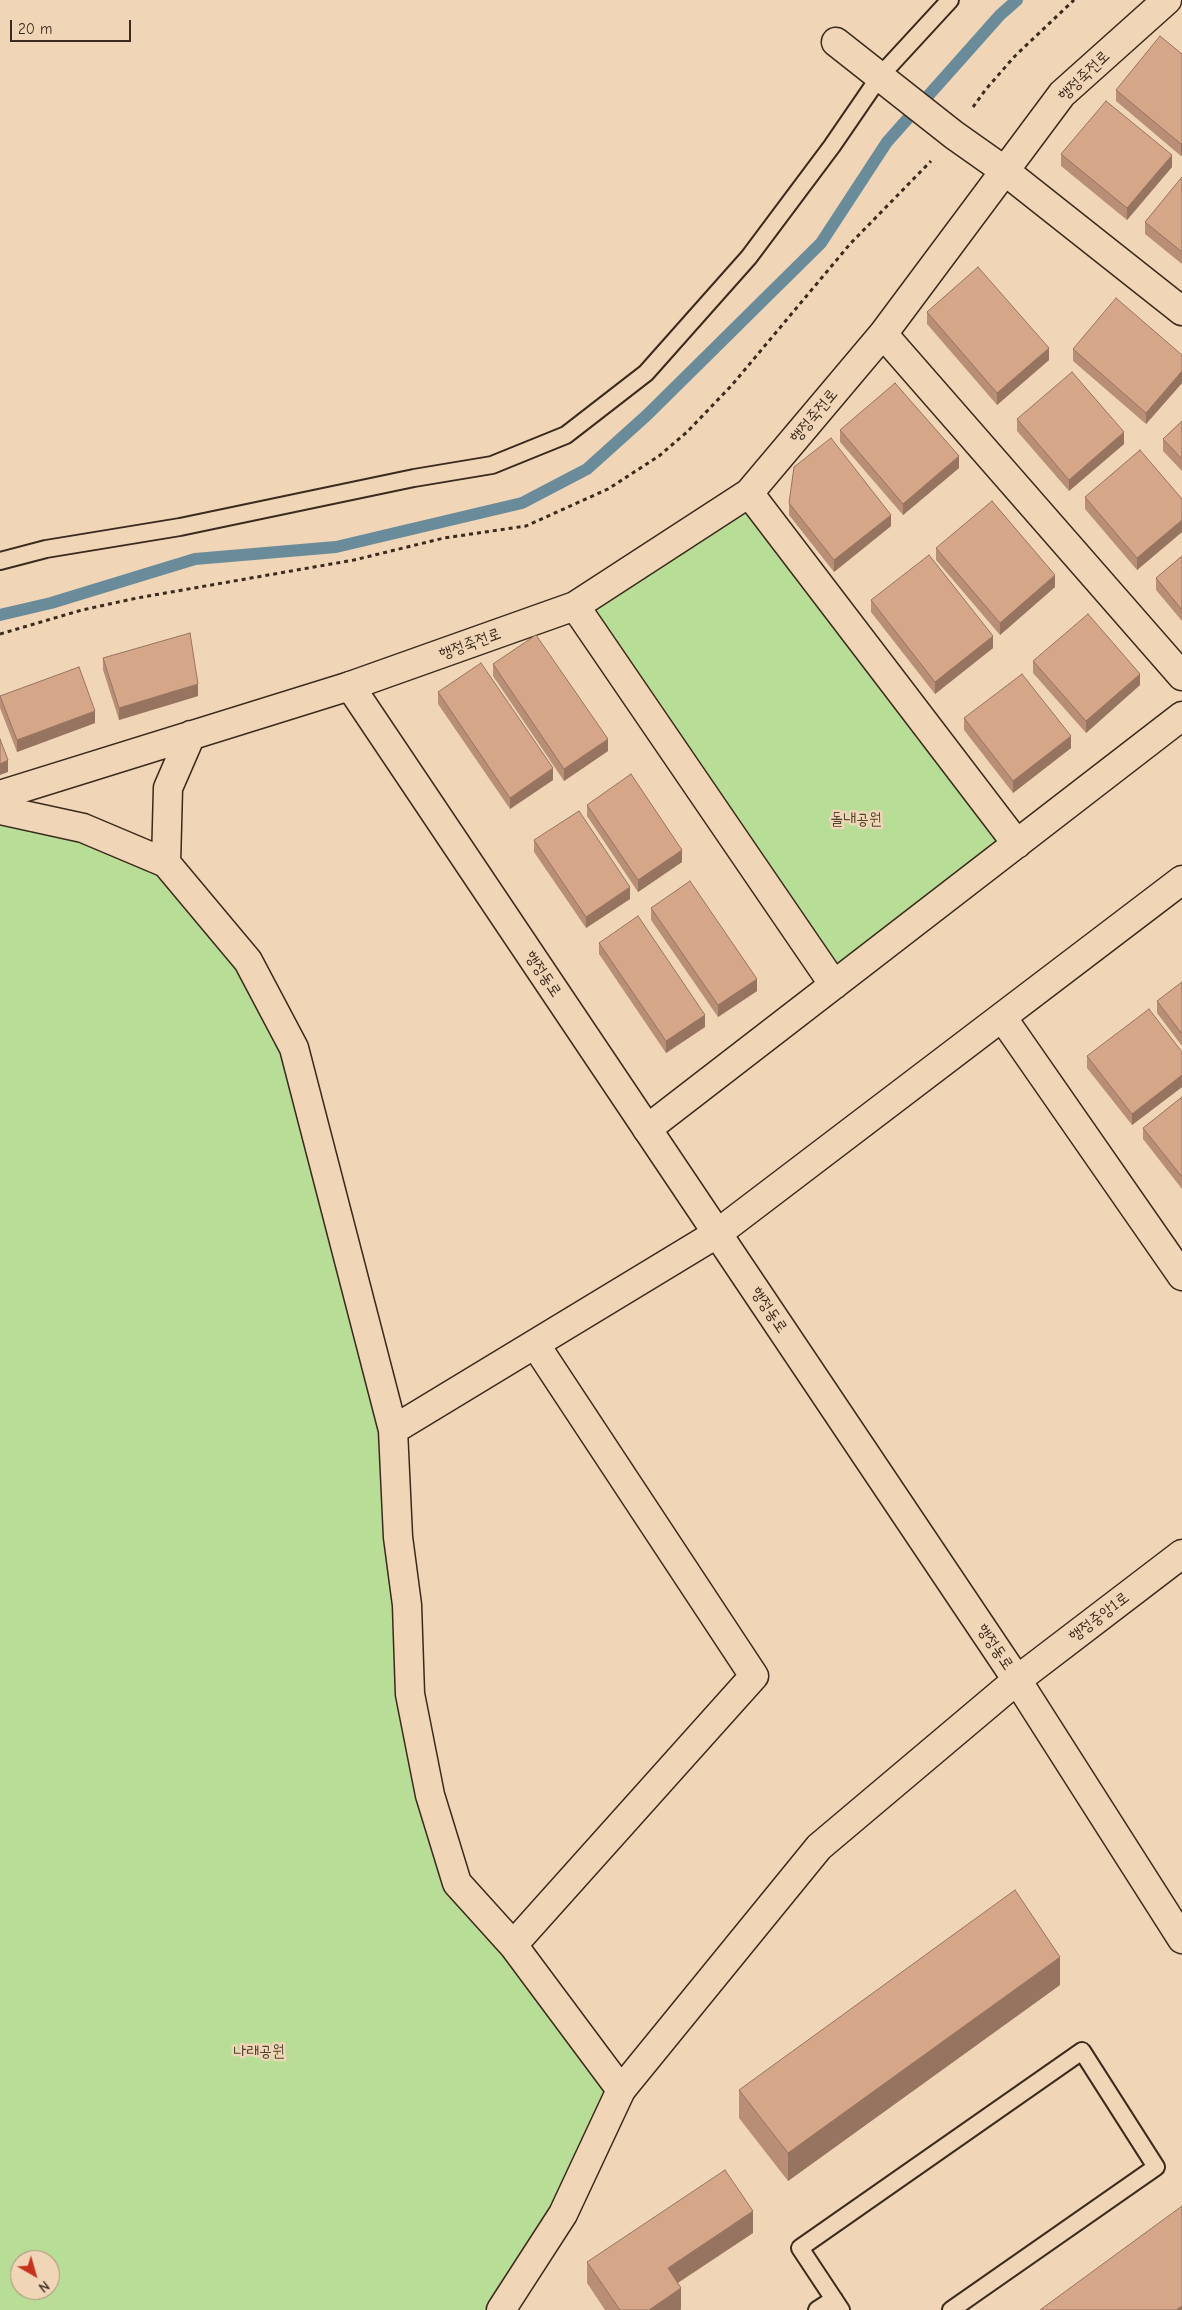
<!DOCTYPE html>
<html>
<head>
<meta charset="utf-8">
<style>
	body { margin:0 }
	#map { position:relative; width:1182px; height:2310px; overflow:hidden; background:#f0d6b7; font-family:"Comic Neue",sans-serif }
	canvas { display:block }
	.north { position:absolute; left:10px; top:2250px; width:50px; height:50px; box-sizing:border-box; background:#f0d6b7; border:1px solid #a8917a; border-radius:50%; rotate:142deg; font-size:14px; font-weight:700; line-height:20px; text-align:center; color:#3b2a1e }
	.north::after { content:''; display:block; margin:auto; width:18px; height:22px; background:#c8321e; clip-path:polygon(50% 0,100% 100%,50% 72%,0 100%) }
	.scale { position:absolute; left:10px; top:20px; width:121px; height:22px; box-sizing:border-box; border:2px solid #3b2a1e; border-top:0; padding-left:6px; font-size:15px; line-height:18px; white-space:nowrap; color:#3b2a1e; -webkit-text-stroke:4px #f0d6b7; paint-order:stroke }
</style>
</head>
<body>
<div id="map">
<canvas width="1182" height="2310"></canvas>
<div class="north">N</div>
<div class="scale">20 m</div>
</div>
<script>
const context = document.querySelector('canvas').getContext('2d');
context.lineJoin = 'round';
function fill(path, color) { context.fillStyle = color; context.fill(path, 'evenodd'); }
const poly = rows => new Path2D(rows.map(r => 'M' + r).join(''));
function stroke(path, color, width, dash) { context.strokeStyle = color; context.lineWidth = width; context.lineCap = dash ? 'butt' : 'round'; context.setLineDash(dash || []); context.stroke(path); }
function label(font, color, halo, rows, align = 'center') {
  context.font = font + ' "Comic Neue","Poor Story",sans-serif'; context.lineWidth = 5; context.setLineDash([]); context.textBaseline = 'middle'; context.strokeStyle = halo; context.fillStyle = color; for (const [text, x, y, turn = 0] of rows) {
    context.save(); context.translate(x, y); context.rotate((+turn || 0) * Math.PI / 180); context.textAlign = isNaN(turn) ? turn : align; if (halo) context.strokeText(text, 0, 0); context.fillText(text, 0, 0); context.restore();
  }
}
fill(poly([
	[749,493,1017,844,834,985,575,606],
	[0,810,166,863,294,1048,393,1430,407,1605,457,1883,621,2090,501,2310,0,2310],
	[20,2260,50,2260,50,2290,20,2290]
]), '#b8dd97');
stroke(poly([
	[0,615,51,603,195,559,336,547,522,503,587,469,647,415,821,243,887,142,1000,15,1017,0]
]), '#6a8b99', 12);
const lane = poly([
	[0,561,46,549,180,527,414,478,492,465,566,435,646,373,749,257,832,146,880,76,950,0],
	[817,2310,834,2299],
	[841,2310,800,2248,1082,2051,1156,2167,951,2310]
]);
const street = poly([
	[836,42,954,135,1005,171,1182,311],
	[883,334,1182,676],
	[749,493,1017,844],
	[575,606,834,985],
	[191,735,168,788,166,863,248,961,294,1048,393,1430,398,1537,407,1605,410,1694,430,1795,457,1883,513,1945,621,2090],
	[0,795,350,686,575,606,749,493,883,334,1062,94,1167,0],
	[0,810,83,828,166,863],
	[1002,1017,1182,1276],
	[647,1129,1182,716],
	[393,1430,718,1233,1182,880],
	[513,1945,754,1676,535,1344]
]);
const secondary = poly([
	[350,686,1017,1680,1182,1939],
	[501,2310,563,2214,621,2090,819,1847,1017,1680,1182,1554]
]);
stroke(lane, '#3b2a1e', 20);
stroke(street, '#3b2a1e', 31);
stroke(secondary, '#3b2a1e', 31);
stroke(poly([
	[973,107,986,89,1015,56,1074,0],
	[0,634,82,610,137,598,354,560,444,538,526,526,608,489,659,456,687,432,732,385,850,244,931,161]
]), '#3b2a1e', 3, [4, 4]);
stroke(lane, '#f0d6b7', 16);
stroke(street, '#f0d6b7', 28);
stroke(secondary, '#f0d6b7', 28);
fill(poly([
	[1182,54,1181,156,1116,101,1116,90],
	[1061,154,1172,167,1127,220,1061,166],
	[1182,177,1182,264,1145,234,1145,222],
	[927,312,1049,360,997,405,927,324],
	[1073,349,1182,355,1182,383,1146,424,1073,361],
	[1017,419,1124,444,1069,491,1017,431],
	[1182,421,1182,471,1163,451,1163,439],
	[840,430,959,468,903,515,840,442],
	[1085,497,1182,499,1182,532,1137,570,1085,509],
	[789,503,891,526,834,572,789,515],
	[936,548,1055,587,1000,635,936,560],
	[1182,556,1182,621,1156,590,1156,578],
	[871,600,993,648,935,694,871,612],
	[103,658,198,696,119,720,103,670],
	[1033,661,1140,685,1086,733,1033,673],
	[493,664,608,751,564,781,493,676],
	[438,692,553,780,510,809,438,704],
	[0,696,95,723,17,752,0,708],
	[964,718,1071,748,1013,793,964,730],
	[587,805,682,862,638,892,587,816],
	[534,840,630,899,586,928,534,852],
	[651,908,757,991,718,1017,651,920],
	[599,943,705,1027,666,1053,599,954],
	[1182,982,1182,1046,1157,1013,1157,1001],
	[1182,1052,1182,1087,1132,1125,1087,1068,1087,1056],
	[1182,1097,1182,1189,1143,1139,1143,1128],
	[1060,1985,788,2181,739,2118,739,2090],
	[753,2233,678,2283,681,2309,680,2310,605,2310,587,2283,587,2262]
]), '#b88f76');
fill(poly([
	[1182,143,1182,155,1181,156,1181,144],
	[1172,155,1172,167,1127,220,1127,208],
	[1049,348,1049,360,997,405,997,393],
	[1182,371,1182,383,1146,424,1146,413],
	[1124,432,1124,444,1069,491,1069,480],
	[959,456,959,468,903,515,903,504],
	[891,515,891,526,834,572,834,560],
	[1182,520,1182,532,1137,570,1137,558],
	[1055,575,1055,587,1000,635,1000,623],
	[993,636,993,648,935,694,935,682],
	[1140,674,1140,685,1086,733,1086,721],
	[198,684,198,696,119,720,119,708],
	[95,711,95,723,17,752,17,740],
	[1071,736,1071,748,1013,793,1013,781],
	[608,739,608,751,564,781,564,769],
	[8,760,8,772,0,775,0,764],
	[553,768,553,780,510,809,510,798],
	[682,850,682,862,638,892,638,880],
	[630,887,630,899,586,928,586,917],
	[757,979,757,991,718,1017,718,1005],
	[705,1015,705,1027,666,1053,666,1041],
	[1182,1075,1182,1087,1132,1125,1132,1114],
	[1060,1957,1060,1985,788,2181,788,2153],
	[753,2211,753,2233,668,2289,668,2268],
	[681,2288,681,2309,680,2310,649,2310],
	[1182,2306,1182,2310,1176,2310]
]), '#967460');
const building = poly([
	[1160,36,1182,54,1182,143,1181,144,1116,90,1160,36],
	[1106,101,1172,155,1127,208,1061,154,1106,101],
	[1182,177,1182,252,1145,222,1182,177],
	[978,267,1049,348,997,393,927,312,978,267],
	[1116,298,1182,355,1182,371,1146,413,1073,349,1116,298],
	[1072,372,1124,432,1069,480,1017,419,1072,372],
	[895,383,959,456,903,504,840,430,895,383],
	[1182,421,1182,459,1163,439,1182,421],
	[831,438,891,515,834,560,789,503,794,467,831,438],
	[1140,450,1182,499,1182,520,1137,558,1085,497,1140,450],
	[992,501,1055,575,1000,623,936,548,992,501],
	[929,555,993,636,935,682,871,600,929,555],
	[1182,556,1182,610,1156,578,1182,556],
	[1088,614,1140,674,1086,721,1033,661,1088,614],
	[190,633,198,684,119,708,103,658,190,633],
	[536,635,608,739,564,769,493,664,536,635],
	[481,663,553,768,510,798,438,692,481,663],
	[79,667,95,711,17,740,0,696,79,667],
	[1022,674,1071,736,1013,781,964,718,1022,674],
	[0,739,8,760,0,764,0,739],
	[631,774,682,850,638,880,587,805,631,774],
	[579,811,630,887,586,917,534,840,579,811],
	[690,881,757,979,718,1005,651,908,690,881],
	[638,916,705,1015,666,1041,599,943,638,916],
	[1182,982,1182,1034,1157,1001,1182,982],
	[1149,1009,1182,1052,1182,1075,1132,1114,1087,1056,1149,1009],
	[1182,1097,1182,1177,1143,1128,1182,1097],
	[1015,1890,1060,1957,788,2153,739,2090,1015,1890],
	[725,2170,753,2211,668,2268,681,2288,649,2310,620,2310,587,2262,725,2170],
	[1182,2206,1182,2306,1176,2310,1040,2310,1182,2206]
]);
fill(building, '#d6a689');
stroke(building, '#967460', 1);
label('16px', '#3b2a1e', '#f0d6b7', [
	["행정죽전로",1084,76,-44],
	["행정죽전로",814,416,-50],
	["행정죽전로",470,644,-20],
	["행정동로",543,974,56],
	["행정동로",769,1310,56],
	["행정중앙1로",1099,1617,-37],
	["행정동로",995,1647,56]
]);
label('16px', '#4e4530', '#f0d6b7', [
	["돌내공원",856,819],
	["나래공원",259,2051]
]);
</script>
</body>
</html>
